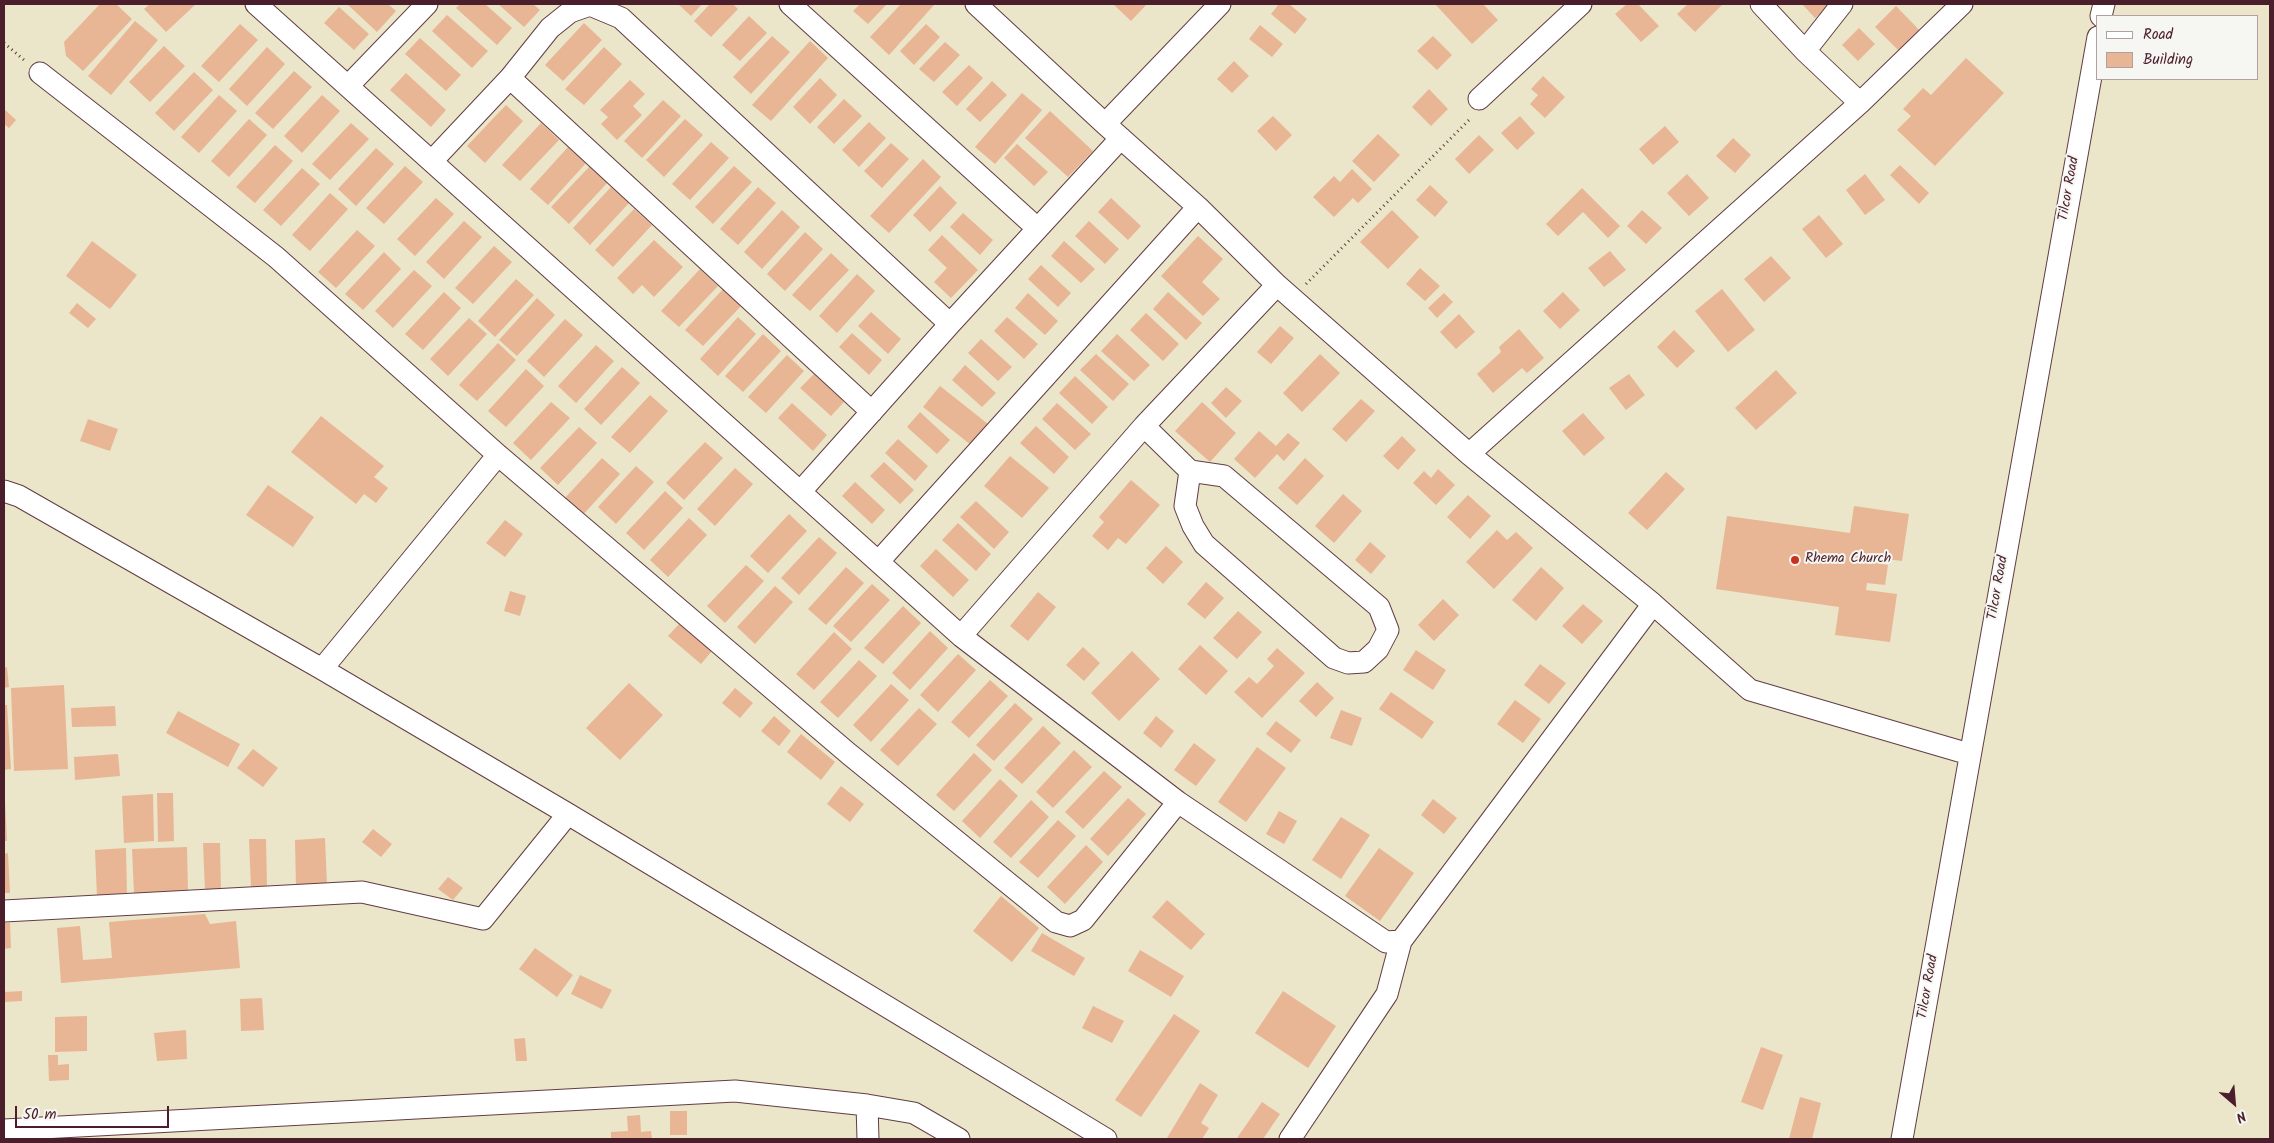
<!DOCTYPE html>
<html>
<head>
<meta charset="utf-8">
<style>
	body { margin:0 }
	#map { position:relative; width:2274px; height:1143px; overflow:hidden; background:#ebe5c9; font-family:Kalam,sans-serif }
	canvas { display:block }
	.frame { position:absolute; inset:0; border:5px solid #4a1f2b; pointer-events:none }
	.legend { position:absolute; left:2096px; top:15px; width:162px; height:65px; box-sizing:border-box; background:#f6f6f2; border:1px solid #b1a0a2; margin:0; padding:6px 9px; list-style:none; font-size:15px; color:#4a1f2b }
	.legend li { display:flex; align-items:center; gap:10px; height:25px }
	.legend b { width:25px; border:1px solid #b1a0a2 }
	.north { position:absolute; left:2209px; top:1078px; width:50px; height:50px; -webkit-text-stroke:4px #f6f6f2; paint-order:stroke; rotate:153deg; font-size:14px; font-weight:700; line-height:20px; text-align:center; color:#4a1f2b }
	.north::after { content:''; display:block; margin:auto; width:18px; height:22px; background:#4a1f2b; clip-path:polygon(50% 0,100% 100%,50% 72%,0 100%) }
	.scale { position:absolute; left:15px; top:1106px; width:154px; height:22px; box-sizing:border-box; border:2px solid #4a1f2b; border-top:0; padding-left:6px; font-size:15px; line-height:18px; white-space:nowrap; color:#4a1f2b; -webkit-text-stroke:4px #f6f6f2; paint-order:stroke }
</style>
</head>
<body>
<div id="map">
<canvas width="2274" height="1143"></canvas>
<div class="frame"></div>
<ul class="legend">
<li><b style="height:6px;background:#fff"></b>Road</li>
<li><b style="height:14px;background:#e8b694"></b>Building</li>
</ul>
<div class="north">N</div>
<div class="scale">50 m</div>
</div>
<script>
const context = document.querySelector('canvas').getContext('2d');
context.lineJoin = 'round';
function fill(path, color) { context.fillStyle = color; context.fill(path, 'evenodd'); }
const poly = rows => new Path2D(rows.map(r => 'M' + r).join(''));
function stroke(path, color, width, dash) { context.strokeStyle = color; context.lineWidth = width; context.lineCap = dash ? 'butt' : 'round'; context.setLineDash(dash || []); context.stroke(path); }
function label(font, color, halo, rows, align = 'center') {
  context.font = font + ' Kalam,sans-serif'; context.lineWidth = 4; context.setLineDash([]); context.textBaseline = 'middle'; context.strokeStyle = halo; context.fillStyle = color; for (const [text, x, y, turn = 0] of rows) {
    context.save(); context.translate(x, y); context.rotate((+turn || 0) * Math.PI / 180); context.textAlign = isNaN(turn) ? turn : align; if (halo) context.strokeText(text, 0, 0); context.fillText(text, 0, 0); context.restore();
  }
}
fill(poly([
	[100,4,116,4,132,19,83,71,66,56,64,42],
	[150,4,196,4,166,32,144,9],
	[347,4,388,4,396,11,377,32],
	[460,4,485,4,512,28,497,45,456,8],
	[498,4,533,4,540,10,524,27],
	[678,4,702,4,691,16],
	[710,4,733,4,738,9,711,37,694,21],
	[860,4,887,4,868,24,853,11],
	[901,4,934,5,889,55,870,37],
	[1113,4,1147,4,1131,21],
	[1279,4,1289,4,1307,19,1295,34,1271,14],
	[1435,4,1483,4,1498,20,1472,44],
	[1627,4,1638,4,1659,26,1641,42,1615,14],
	[1688,4,1723,4,1695,32,1677,14],
	[1802,4,1831,4,1815,18],
	[1896,6,1924,35,1903,55,1875,27],
	[339,7,369,34,354,50,324,23],
	[447,15,488,51,472,68,432,31],
	[749,16,767,33,740,61,722,45],
	[135,21,158,40,111,95,88,76],
	[584,23,602,40,563,81,545,65],
	[240,24,258,40,219,82,201,66],
	[926,24,940,37,914,65,900,51],
	[1260,25,1283,44,1272,57,1249,39],
	[1859,28,1875,44,1858,61,1842,45],
	[772,36,790,52,751,94,733,77],
	[1433,36,1452,55,1437,70,1417,51],
	[420,38,461,75,446,91,405,54],
	[810,41,828,58,771,121,752,105],
	[945,42,960,55,934,82,919,69],
	[164,46,185,66,150,102,129,82],
	[267,47,285,64,247,106,229,89],
	[604,47,622,64,584,105,565,89],
	[1966,58,2004,93,1935,166,1897,130,1911,116,1903,109,1923,88,1931,95],
	[1234,61,1249,76,1232,93,1217,79],
	[969,65,983,78,957,106,942,92],
	[294,71,312,87,273,129,255,113],
	[194,72,213,90,174,131,155,113],
	[406,73,446,110,431,127,390,90],
	[1543,76,1565,97,1545,118,1530,104,1538,95,1531,89],
	[820,78,837,95,810,124,793,107],
	[630,80,645,94,633,106,642,115,617,140,601,124,608,117,600,110],
	[992,81,1007,95,980,122,966,109],
	[1429,89,1448,109,1431,126,1412,107],
	[1022,93,1042,110,995,164,975,147],
	[219,95,237,111,199,153,181,137],
	[322,95,340,111,302,153,284,136],
	[844,99,862,116,834,144,817,127],
	[663,100,681,116,642,158,624,141],
	[506,105,523,121,485,163,467,146],
	[4,109,16,120,9,128,4,124],
	[1050,111,1093,151,1068,177,1025,138],
	[1273,116,1292,135,1276,151,1257,131],
	[1520,116,1535,133,1517,150,1501,133],
	[249,119,267,135,229,177,211,161],
	[685,119,703,135,664,177,646,160],
	[869,122,886,138,859,167,842,150],
	[351,123,369,139,330,180,312,164],
	[541,123,559,140,520,181,502,165],
	[1665,126,1679,142,1653,165,1639,149],
	[1378,134,1400,155,1374,182,1352,161],
	[1479,135,1494,150,1469,174,1455,159],
	[1733,138,1751,155,1735,173,1716,156],
	[711,142,729,158,690,200,672,184],
	[891,143,909,159,882,188,864,171],
	[1017,144,1048,172,1034,186,1004,158],
	[275,145,293,161,255,203,236,187],
	[568,147,586,163,548,205,530,189],
	[376,148,394,164,356,206,338,189],
	[923,159,941,177,889,233,870,216],
	[1900,165,1929,193,1919,204,1890,175],
	[405,166,423,182,384,224,366,208],
	[590,166,608,182,569,224,551,207],
	[734,166,752,182,713,224,695,207],
	[302,168,320,184,281,226,263,210],
	[1352,169,1372,189,1358,203,1353,198,1334,217,1313,197,1334,176,1340,182],
	[1687,174,1709,198,1689,216,1667,193],
	[1865,174,1885,200,1865,215,1846,190],
	[1430,185,1448,202,1435,217,1416,200],
	[940,186,957,203,930,232,913,215],
	[611,187,629,203,590,245,573,228],
	[758,187,776,203,738,245,720,229],
	[1582,188,1620,226,1608,238,1583,212,1558,236,1546,224],
	[330,193,348,209,310,251,292,235],
	[436,198,454,214,415,256,397,239],
	[1111,198,1141,226,1128,240,1098,212],
	[634,209,652,225,613,267,595,250],
	[782,210,800,227,762,269,744,252],
	[1392,210,1419,237,1388,269,1360,242],
	[1642,210,1662,228,1646,244,1627,226],
	[963,213,993,240,980,255,950,227],
	[1819,215,1843,244,1826,258,1802,229],
	[464,221,482,237,444,279,426,262],
	[1089,221,1119,249,1105,264,1075,236],
	[357,230,375,246,336,288,318,272],
	[805,232,823,249,785,291,767,274],
	[942,235,978,270,951,298,934,282,947,268,928,250],
	[1198,236,1223,259,1202,282,1220,299,1203,316,1161,276],
	[654,240,683,267,654,297,642,285,633,294,617,278],
	[92,241,137,275,110,309,66,276],
	[1064,241,1095,269,1081,283,1051,256],
	[494,246,512,262,473,304,455,288],
	[1610,251,1626,270,1604,287,1588,268],
	[384,252,401,269,363,310,345,294],
	[831,253,849,270,810,311,792,295],
	[1771,256,1791,278,1764,302,1744,279],
	[1041,265,1071,293,1058,307,1028,279],
	[1420,268,1440,286,1425,301,1406,284],
	[700,269,718,286,679,327,661,311],
	[414,270,432,286,393,328,375,311],
	[857,274,875,291,837,333,819,316],
	[516,279,534,295,495,337,478,321],
	[724,288,742,305,703,346,685,330],
	[1722,289,1755,330,1728,352,1695,311],
	[444,292,461,308,423,350,405,334],
	[1168,292,1202,323,1186,340,1153,309],
	[1563,292,1580,310,1560,329,1543,311],
	[1028,293,1058,321,1045,335,1015,308],
	[1444,293,1453,302,1437,318,1428,308],
	[537,298,555,315,517,356,499,340],
	[77,303,96,319,88,328,69,313],
	[871,312,901,339,888,354,858,326],
	[1146,313,1179,344,1163,361,1130,330],
	[1459,314,1475,332,1456,349,1440,332],
	[738,317,756,334,718,376,700,359],
	[1007,317,1038,344,1024,359,994,331],
	[469,318,487,334,448,376,430,359],
	[565,319,583,335,544,377,527,361],
	[1280,326,1294,338,1271,364,1257,352],
	[1519,329,1544,358,1527,373,1522,368,1493,393,1477,374,1501,352,1499,347],
	[1674,330,1695,351,1677,368,1657,347],
	[852,333,882,360,869,375,839,347],
	[763,334,781,351,743,392,725,376],
	[1117,334,1150,365,1134,381,1101,351],
	[981,339,1012,367,998,381,968,353],
	[498,343,516,360,477,401,459,385],
	[596,345,614,361,576,403,558,386],
	[1096,354,1129,384,1113,401,1080,370],
	[1320,354,1340,373,1302,412,1283,393],
	[787,355,804,371,766,413,748,397],
	[965,365,996,393,982,407,952,380],
	[622,367,640,383,601,425,584,409],
	[526,369,544,386,506,427,488,411],
	[1776,370,1797,393,1756,430,1735,408],
	[814,374,844,402,831,416,800,388],
	[1629,374,1645,395,1626,410,1609,388],
	[1075,376,1108,407,1092,424,1059,393],
	[940,386,988,424,971,445,923,407],
	[1226,387,1242,401,1226,418,1211,403],
	[650,395,668,411,630,453,611,437],
	[1361,399,1375,411,1346,442,1332,429],
	[551,402,570,418,531,460,513,443],
	[1202,402,1236,433,1210,462,1175,431],
	[792,403,827,435,813,451,778,418],
	[1057,403,1091,434,1075,450,1042,419],
	[920,412,950,440,937,454,907,427],
	[1583,413,1605,438,1584,456,1562,431],
	[321,416,384,466,374,477,388,488,376,503,364,494,356,504,291,452],
	[88,419,118,429,110,451,80,441],
	[1036,426,1069,457,1054,474,1020,443],
	[579,427,597,443,558,485,540,468],
	[1259,431,1276,446,1288,433,1300,443,1284,461,1277,454,1255,478,1234,459],
	[1402,436,1416,450,1398,470,1383,456],
	[898,439,928,466,915,481,885,453],
	[705,442,723,458,684,500,666,483],
	[1010,456,1049,488,1022,518,984,486],
	[602,458,620,474,582,516,564,499],
	[1305,458,1324,476,1297,505,1278,488],
	[884,462,914,490,900,504,870,476],
	[636,466,654,482,616,524,598,507],
	[735,468,753,484,715,526,697,509],
	[1438,469,1455,485,1436,505,1413,483,1424,471,1431,478],
	[1666,472,1685,489,1647,530,1628,513],
	[1131,480,1160,505,1126,544,1118,538,1108,550,1092,536,1104,522,1099,517],
	[855,482,885,510,872,524,842,496],
	[268,485,314,517,293,547,246,515],
	[665,491,683,508,644,550,626,533],
	[1343,494,1362,511,1334,543,1315,526],
	[1468,495,1491,516,1470,539,1447,517],
	[976,501,1009,532,994,549,960,517],
	[1854,506,1909,514,1902,561,1871,557,1870,562,1888,565,1885,585,1867,583,1866,590,1897,594,1890,642,1835,635,1839,607,1716,589,1727,516,1850,533],
	[789,514,807,531,768,573,750,556],
	[689,518,707,535,668,577,650,560],
	[505,520,523,534,505,557,486,543],
	[958,523,991,554,976,571,942,540],
	[1497,530,1507,540,1516,532,1533,548,1494,589,1466,562],
	[819,537,837,553,799,595,781,578],
	[1370,542,1386,556,1371,574,1355,560],
	[1166,546,1183,562,1163,584,1146,568],
	[936,549,969,580,953,597,920,566],
	[746,565,764,581,725,623,707,606],
	[846,567,864,583,826,625,808,609],
	[1541,567,1564,588,1536,621,1512,600],
	[1206,582,1224,598,1205,619,1187,604],
	[872,584,890,600,851,642,833,626],
	[775,586,793,602,755,644,737,627],
	[510,591,526,596,520,616,504,611],
	[1038,592,1056,607,1028,641,1010,626],
	[1443,599,1459,615,1434,641,1418,625],
	[1583,604,1603,621,1582,644,1562,626],
	[903,606,921,623,883,664,864,648],
	[1238,611,1262,632,1237,659,1213,638],
	[679,624,712,651,701,664,668,636],
	[930,631,948,648,910,690,892,673],
	[834,632,852,649,814,690,796,674],
	[1200,645,1228,671,1206,695,1178,669],
	[1083,647,1100,663,1084,681,1066,665],
	[1277,648,1305,673,1262,718,1234,692,1249,677,1257,684,1274,666,1267,659],
	[1416,650,1446,670,1433,690,1403,670],
	[1132,651,1160,679,1119,721,1091,693],
	[958,654,976,670,938,712,920,695],
	[859,660,877,676,838,718,820,702],
	[1540,664,1566,683,1549,704,1524,685],
	[7,667,9,687,4,688,4,668],
	[990,680,1008,696,969,738,951,722],
	[1317,682,1334,698,1316,717,1299,701],
	[629,683,663,715,620,760,586,728],
	[891,684,909,700,871,742,853,725],
	[64,685,68,769,14,771,11,688],
	[735,688,753,703,740,718,722,703],
	[1391,692,1434,722,1422,739,1379,709],
	[1515,700,1541,719,1523,743,1497,724],
	[1015,703,1033,719,994,761,976,745],
	[4,705,7,705,11,769,4,770],
	[115,706,116,726,72,727,71,708],
	[919,708,937,724,898,766,880,750],
	[1341,710,1362,718,1352,746,1330,738],
	[178,711,240,744,228,767,166,733],
	[774,716,791,731,779,746,761,731],
	[1156,716,1174,731,1161,748,1143,733],
	[1276,721,1301,740,1291,753,1266,734],
	[1043,726,1061,743,1022,784,1004,768],
	[801,734,835,762,821,780,787,752],
	[1194,743,1216,760,1196,786,1174,770],
	[1257,747,1286,768,1246,822,1218,802],
	[253,749,278,768,263,787,237,768],
	[1074,750,1092,767,1053,808,1036,792],
	[974,753,992,770,954,811,936,795],
	[118,754,120,776,75,780,74,757],
	[1104,771,1122,787,1083,829,1065,812],
	[1000,779,1018,796,980,838,962,821],
	[841,786,864,804,850,822,827,804],
	[157,793,173,793,174,841,158,842],
	[153,794,154,841,124,843,122,796],
	[1128,798,1146,814,1108,856,1090,839],
	[1433,799,1457,818,1444,834,1421,815],
	[4,800,5,800,7,841,4,841],
	[1031,800,1049,817,1011,858,993,842],
	[1279,811,1297,821,1284,844,1266,834],
	[1341,817,1370,835,1341,879,1312,860],
	[1058,820,1076,836,1038,878,1019,862],
	[373,829,392,844,381,857,362,842],
	[325,838,327,886,296,887,295,840],
	[249,839,266,839,267,887,251,888],
	[203,843,220,843,221,891,205,891],
	[1086,845,1103,862,1065,904,1047,887],
	[187,847,188,892,134,894,132,849],
	[126,848,127,895,97,897,95,850],
	[1379,848,1414,873,1380,921,1345,896],
	[8,853,10,893,4,893,4,854],
	[448,877,463,888,453,900,438,889],
	[1001,896,1039,928,1012,962,973,931],
	[1167,900,1205,934,1191,950,1152,917],
	[205,914,210,924,236,921,240,968,61,983,57,928,80,926,83,960,112,958,109,922],
	[4,923,10,923,11,948,4,949],
	[1042,933,1085,958,1074,976,1031,951],
	[535,948,573,975,557,997,519,969],
	[1140,950,1184,976,1171,997,1128,971],
	[580,975,612,990,602,1009,571,994],
	[22,991,22,1001,4,1002,4,992],
	[1283,991,1336,1026,1308,1068,1255,1033],
	[262,998,264,1030,241,1031,240,999],
	[1093,1006,1124,1021,1112,1043,1082,1028],
	[1174,1014,1200,1031,1141,1117,1115,1100],
	[87,1016,87,1051,55,1052,55,1017],
	[186,1030,187,1059,157,1061,154,1033],
	[525,1038,527,1061,516,1061,514,1039],
	[1761,1047,1783,1055,1763,1110,1741,1102],
	[48,1055,58,1055,58,1065,69,1064,69,1080,49,1081],
	[1200,1083,1218,1095,1201,1123,1209,1128,1202,1139,1170,1139,1167,1138],
	[1800,1097,1821,1103,1812,1139,1789,1139],
	[1262,1102,1280,1114,1263,1139,1239,1139,1237,1138],
	[670,1111,687,1111,687,1135,670,1135],
	[640,1115,641,1132,651,1131,652,1139,611,1139,611,1132,628,1131,627,1116]
]), '#e8b694');
const minor = poly([
	[256,4,961,636,1178,802,1386,942,1401,941,1653,604],
	[790,4,1037,228],
	[976,4,1105,124,1198,207,1277,285,1469,454,1653,604,1750,690,1969,754],
	[2101,16,2104,4],
	[1805,51,1842,4],
	[40,73,276,257,498,455,849,754,1056,922,1070,926,1083,920,1178,802],
	[510,78,872,412],
	[348,86,427,4],
	[1479,99,1581,4],
	[1860,103,1962,4],
	[1105,124,1220,4],
	[432,161,510,78,550,28,570,12,590,5,621,18,950,324],
	[1144,426,1190,471,1224,476,1379,607,1388,630,1378,649,1364,662,1348,663,1334,658,1204,544,1193,526,1185,506,1190,471],
	[1469,454,1860,103,1805,51,1761,4],
	[4,491,19,496,322,669,568,814,1106,1139],
	[801,491,950,324,1121,138],
	[879,561,1198,207],
	[961,636,1144,426,1277,285],
	[322,669,498,455],
	[4,911,362,892,483,919,568,814],
	[867,1105,868,1139],
	[4,1130,735,1091,867,1105,914,1113,959,1139],
	[1290,1139,1387,994,1401,941],
	[1902,1139,2098,37]
]);
stroke(minor, '#623d43', 23);
stroke(poly([
	[4,43,24,60],
	[1306,284,1471,118]
]), '#623d43', 3, [1, 4]);
stroke(minor, '#fff', 21);
for (const [x, y, r, color] of [
	[1795,560,5,"#c8321e"]
]) { const dot = new Path2D(); dot.arc(x, y, r, 0, 2 * Math.PI); context.fillStyle = color; context.fill(dot); stroke(dot, '#f6f6f2', 2); }
label('14px', '#4a1f2b', '#f6f6f2', [
	["Tilcor Road",2070,189,-80],
	["Tilcor Road",1999,588,-80],
	["Tilcor Road",1929,987,-80]
]);
label('14px', '#4a1f2b', '#f6f6f2', [
	["Rhema Church",1805,560]
], 'left');
</script>
</body>
</html>
